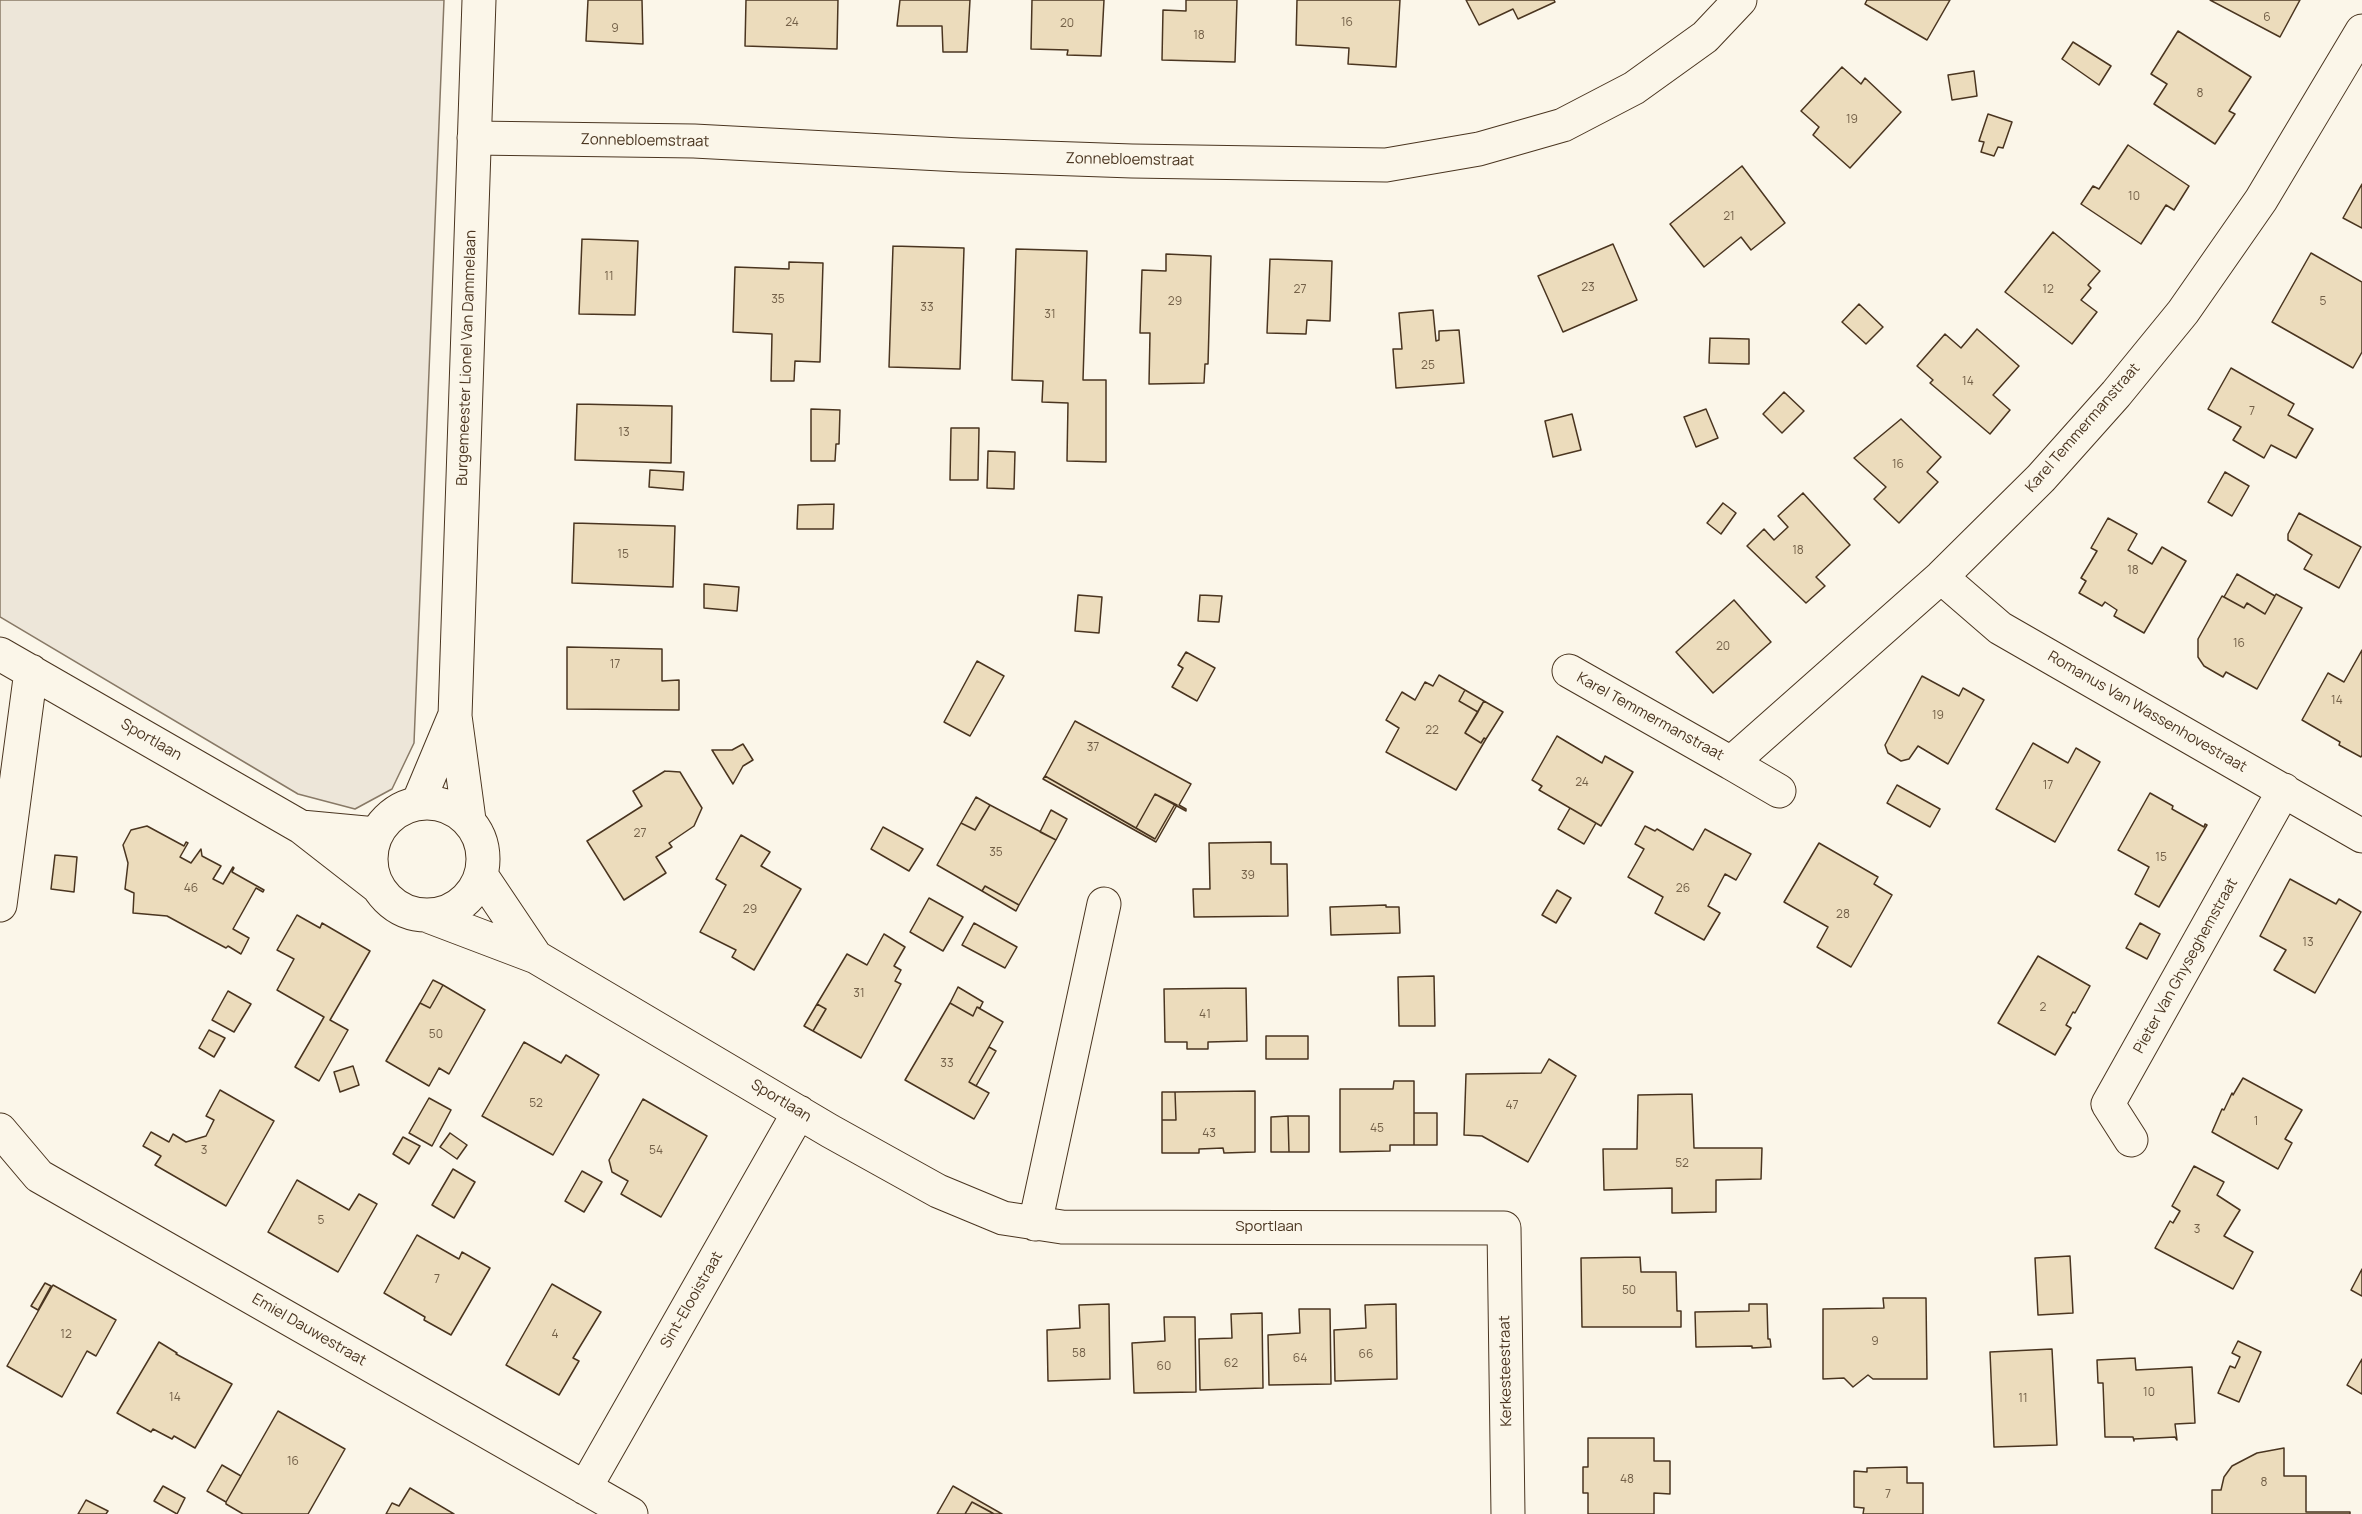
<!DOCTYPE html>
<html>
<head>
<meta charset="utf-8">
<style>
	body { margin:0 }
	canvas { display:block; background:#fbf6e9 }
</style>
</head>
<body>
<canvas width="2362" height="1514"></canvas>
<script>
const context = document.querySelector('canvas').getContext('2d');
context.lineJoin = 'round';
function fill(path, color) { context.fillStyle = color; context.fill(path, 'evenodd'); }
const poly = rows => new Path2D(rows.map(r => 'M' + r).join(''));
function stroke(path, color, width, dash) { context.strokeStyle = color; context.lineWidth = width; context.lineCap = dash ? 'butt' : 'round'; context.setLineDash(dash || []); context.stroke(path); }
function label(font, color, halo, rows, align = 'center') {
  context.font = font + ' Manrope,sans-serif'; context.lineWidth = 4.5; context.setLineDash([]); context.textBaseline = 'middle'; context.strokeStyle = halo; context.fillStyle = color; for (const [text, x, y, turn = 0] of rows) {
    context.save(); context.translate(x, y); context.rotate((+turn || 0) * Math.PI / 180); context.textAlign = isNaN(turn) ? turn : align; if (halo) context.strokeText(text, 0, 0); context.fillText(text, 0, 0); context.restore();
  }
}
const green = poly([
	[0,0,444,0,414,743,392,789,355,809,298,794,0,617,0,0]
]);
fill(green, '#ede6d9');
stroke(green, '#887966', 1.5);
const building = poly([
	[588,0,642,0,643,44,586,41,588,0],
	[746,0,838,0,837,49,745,46,746,0],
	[900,0,970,0,967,52,943,52,942,26,897,26,900,0],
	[1032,0,1104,0,1101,56,1067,55,1068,50,1031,49,1032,0],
	[1186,0,1237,0,1235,62,1162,60,1163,10,1186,11,1186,0],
	[1297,0,1400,0,1396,67,1348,64,1349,48,1296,45,1297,0],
	[1466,0,1554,0,1555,2,1518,19,1513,9,1479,25,1466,0],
	[1867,0,1950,0,1927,40,1865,4,1867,0],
	[2210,0,2300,0,2280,37,2210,0],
	[2178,31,2251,77,2229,111,2235,114,2215,144,2154,104,2167,84,2151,74,2178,31],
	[2073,42,2111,66,2099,85,2062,59,2073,42],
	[1842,67,1861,84,1865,78,1901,112,1850,168,1813,135,1819,127,1801,111,1842,67],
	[1974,71,1977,96,1952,100,1948,75,1974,71],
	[1988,114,2012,122,2003,148,1998,147,1994,156,1981,152,1984,142,1979,141,1988,114],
	[2128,145,2189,186,2174,210,2166,205,2141,244,2081,204,2093,186,2099,189,2128,145],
	[1742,166,1785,223,1751,250,1741,237,1704,267,1670,224,1742,166],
	[2362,184,2362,228,2343,218,2362,184],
	[2053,232,2100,271,2088,285,2091,288,2081,300,2097,312,2072,344,2005,292,2053,232],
	[582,239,638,241,635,315,579,314,582,239],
	[1613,244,1637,300,1563,332,1538,276,1613,244],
	[893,246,964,248,960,369,889,367,893,246],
	[1016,249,1087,251,1083,380,1106,380,1106,462,1067,461,1068,403,1042,402,1043,381,1012,380,1016,249],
	[2311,253,2362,282,2362,352,2353,368,2272,322,2311,253],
	[1166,254,1211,256,1208,364,1205,364,1204,383,1149,384,1150,333,1140,333,1142,270,1166,271,1166,254],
	[1270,259,1332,261,1330,321,1307,320,1306,334,1267,333,1270,259],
	[789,262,823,263,820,362,795,361,794,381,771,381,772,334,733,332,735,267,789,269,789,262],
	[1859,304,1883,327,1866,344,1842,322,1859,304],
	[1433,310,1436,341,1439,340,1439,331,1459,330,1464,383,1396,388,1393,349,1402,349,1399,313,1433,310],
	[1977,329,2019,366,1993,395,2010,410,1990,434,1930,383,1933,380,1917,366,1945,334,1961,348,1977,329],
	[1710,338,1749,339,1749,364,1709,363,1710,338],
	[2231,368,2294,404,2288,415,2313,429,2296,458,2271,445,2264,458,2233,440,2241,427,2208,409,2231,368],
	[1784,392,1804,411,1782,433,1763,414,1784,392],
	[577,404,672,406,671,463,575,460,577,404],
	[811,409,840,410,839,444,836,444,835,461,811,461,811,409],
	[1706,409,1718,438,1696,447,1684,417,1706,409],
	[1572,414,1581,450,1553,457,1545,421,1572,414],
	[1901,419,1941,457,1927,472,1938,482,1899,523,1874,499,1886,487,1854,458,1901,419],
	[951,428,979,428,978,480,950,480,951,428],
	[988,451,1015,452,1014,489,987,488,988,451],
	[650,470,684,472,683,490,649,487,650,470],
	[2225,472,2249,486,2232,516,2208,502,2225,472],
	[1803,493,1850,545,1816,577,1825,586,1806,603,1747,546,1764,529,1774,540,1788,527,1778,516,1803,493],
	[1723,503,1736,513,1721,534,1707,523,1723,503],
	[834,504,833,529,797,529,798,505,834,504],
	[2299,513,2361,547,2339,588,2304,569,2312,555,2288,540,2288,534,2299,513],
	[2108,518,2137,534,2128,550,2152,564,2162,547,2186,561,2144,633,2114,616,2117,610,2105,602,2102,606,2079,593,2086,581,2081,578,2097,551,2091,548,2108,518],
	[574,523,675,526,673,587,572,583,574,523],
	[2237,574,2275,596,2265,614,2247,603,2244,608,2224,597,2237,574],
	[704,584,739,587,737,611,704,608,704,584],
	[2276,594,2302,608,2257,689,2226,672,2223,677,2204,666,2198,657,2198,639,2222,596,2244,608,2247,603,2265,614,2276,594],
	[1078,595,1102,597,1099,633,1075,631,1078,595],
	[1200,595,1222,596,1219,622,1198,621,1200,595],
	[1734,600,1771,642,1713,693,1676,652,1734,600],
	[567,647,662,649,662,681,679,680,679,710,567,709,567,647],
	[2362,650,2362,755,2361,757,2339,745,2340,742,2302,720,2328,673,2344,682,2362,650],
	[1186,652,1215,668,1197,701,1172,687,1183,668,1178,665,1186,652],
	[977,661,1004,676,970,736,944,722,977,661],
	[1439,675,1465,690,1459,701,1478,712,1465,733,1481,743,1484,738,1486,739,1456,790,1386,752,1399,728,1386,720,1402,692,1415,700,1425,682,1433,686,1439,675],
	[1922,676,1959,696,1963,688,1984,700,1948,764,1918,746,1909,759,1901,761,1888,753,1885,745,1922,676],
	[1465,690,1484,701,1478,712,1459,701,1465,690],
	[1484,701,1503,712,1486,739,1484,738,1481,743,1465,733,1484,701],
	[1075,721,1191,784,1179,805,1186,809,1186,811,1155,794,1136,828,1045,776,1075,721],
	[1557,736,1602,763,1605,756,1633,772,1601,826,1539,790,1542,786,1532,780,1557,736],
	[2033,743,2068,763,2076,748,2100,762,2055,842,1996,809,2033,743],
	[743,744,753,760,743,766,733,784,712,750,732,750,743,744],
	[665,771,680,772,702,808,694,826,669,843,672,847,656,857,666,873,624,900,587,841,642,806,633,791,665,771],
	[1045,776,1155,839,1175,804,1177,805,1156,842,1043,779,1045,776],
	[1897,785,1940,809,1930,827,1887,803,1897,785],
	[2150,793,2173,806,2172,809,2204,827,2205,824,2207,825,2159,907,2135,894,2149,867,2118,850,2150,793],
	[1155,794,1175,804,1155,839,1136,828,1155,794],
	[976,797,990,805,975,830,961,823,976,797],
	[990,805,1056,840,1019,905,985,886,982,891,937,865,961,823,975,830,990,805],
	[1570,808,1596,823,1584,844,1558,829,1570,808],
	[1051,810,1067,819,1056,840,1040,832,1051,810],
	[147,826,184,846,186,842,188,843,180,857,191,863,201,849,202,856,221,866,213,879,223,884,233,867,234,868,232,872,264,890,263,892,256,888,233,929,249,938,241,954,228,946,226,948,167,916,133,913,134,893,125,889,128,863,123,845,131,830,147,826],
	[1645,826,1655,831,1657,829,1693,850,1705,829,1751,854,1736,880,1725,874,1708,906,1720,913,1704,940,1655,913,1663,897,1628,877,1644,849,1635,844,1645,826],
	[883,827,923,849,909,871,871,849,883,827],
	[741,835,770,852,761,866,801,889,754,970,732,957,736,950,700,932,726,885,716,879,741,835],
	[1271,842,1271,864,1287,864,1288,916,1194,917,1193,889,1210,889,1209,843,1271,842],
	[1819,843,1878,877,1874,884,1892,895,1851,967,1817,947,1828,927,1784,902,1819,843],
	[55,855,77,857,74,892,51,889,55,855],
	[2290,879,2336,904,2339,899,2361,912,2315,993,2274,970,2286,950,2260,936,2290,879],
	[985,886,1019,905,1016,911,982,891,985,886],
	[1557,890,1571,898,1556,923,1542,915,1557,890],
	[929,898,963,917,943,951,910,932,929,898],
	[1386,905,1386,907,1399,907,1400,933,1331,935,1330,907,1386,905],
	[297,915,320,928,322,923,370,951,330,1020,348,1030,319,1081,295,1067,324,1017,277,990,294,959,277,950,297,915],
	[974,923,1017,947,1005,968,962,945,974,923],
	[2140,923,2160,934,2147,959,2126,948,2140,923],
	[884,934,905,947,894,966,901,970,895,981,901,984,861,1058,813,1031,826,1009,817,1004,847,954,867,965,884,934],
	[2038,956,2090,986,2075,1013,2073,1012,2066,1025,2071,1028,2055,1055,1998,1023,2038,956],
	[1434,976,1435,1026,1399,1026,1398,977,1434,976],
	[433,980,443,985,430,1008,420,1003,433,980],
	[443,985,485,1010,449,1074,439,1068,429,1086,386,1061,420,1003,430,1008,443,985],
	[958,987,983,1002,980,1008,977,1007,973,1016,950,1003,958,987],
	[1246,988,1247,1041,1208,1042,1208,1049,1187,1049,1187,1042,1165,1042,1164,989,1246,988],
	[228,991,251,1004,234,1032,212,1020,228,991],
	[950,1003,973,1016,977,1007,1003,1022,969,1082,989,1093,974,1119,905,1080,950,1003],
	[817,1004,826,1009,813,1031,804,1026,817,1004],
	[209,1030,225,1038,214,1057,199,1048,209,1030],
	[1266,1036,1308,1036,1308,1059,1266,1059,1266,1036],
	[524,1042,561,1063,566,1055,599,1075,553,1155,482,1116,524,1042],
	[989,1047,996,1051,976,1086,969,1082,989,1047],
	[1549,1059,1576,1076,1528,1162,1482,1136,1464,1135,1466,1074,1541,1073,1549,1059],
	[353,1066,359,1085,340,1092,334,1072,353,1066],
	[2243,1078,2302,1110,2285,1139,2292,1143,2278,1169,2212,1132,2222,1109,2224,1110,2232,1093,2233,1095,2243,1078],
	[1394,1081,1414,1081,1414,1145,1390,1145,1390,1151,1340,1152,1340,1089,1393,1089,1394,1081],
	[220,1090,274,1121,226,1206,155,1165,161,1156,143,1146,151,1132,169,1142,173,1134,186,1142,206,1136,214,1120,206,1116,220,1090],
	[1255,1091,1255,1152,1224,1153,1223,1148,1199,1149,1199,1153,1162,1153,1162,1120,1176,1120,1175,1092,1255,1091],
	[1162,1092,1175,1092,1176,1120,1162,1120,1162,1092],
	[1692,1094,1694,1148,1762,1148,1761,1179,1716,1180,1716,1212,1672,1213,1672,1188,1604,1190,1603,1149,1637,1149,1638,1095,1692,1094],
	[429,1098,451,1110,432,1146,409,1133,429,1098],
	[643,1099,707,1136,661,1217,621,1194,628,1181,612,1172,609,1160,643,1099],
	[1414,1113,1437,1113,1437,1145,1414,1145,1414,1113],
	[1288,1116,1289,1152,1271,1152,1271,1117,1288,1116],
	[1288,1116,1309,1116,1309,1152,1289,1152,1288,1116],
	[450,1133,467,1145,457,1159,440,1147,450,1133],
	[403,1137,420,1146,409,1164,393,1154,403,1137],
	[2194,1166,2224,1182,2217,1195,2240,1210,2224,1236,2253,1252,2233,1289,2155,1248,2170,1221,2173,1223,2180,1211,2172,1206,2194,1166],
	[453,1169,475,1182,454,1218,432,1205,453,1169],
	[582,1171,602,1182,584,1212,565,1201,582,1171],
	[297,1180,349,1210,359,1194,377,1204,338,1272,268,1232,297,1180],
	[417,1235,459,1259,462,1252,490,1268,451,1335,424,1320,425,1317,384,1293,417,1235],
	[2070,1256,2073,1313,2038,1315,2035,1258,2070,1256],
	[1640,1257,1641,1272,1676,1272,1677,1311,1681,1311,1681,1327,1582,1327,1581,1258,1640,1257],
	[2362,1269,2362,1296,2351,1290,2362,1269],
	[45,1283,51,1286,38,1310,31,1306,45,1283],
	[552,1284,601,1312,573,1358,579,1361,559,1395,506,1365,552,1284],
	[53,1285,116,1320,96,1356,87,1351,62,1397,7,1366,53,1285],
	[1883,1298,1926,1298,1927,1379,1873,1379,1868,1375,1853,1387,1844,1378,1823,1379,1823,1309,1884,1308,1883,1298],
	[1109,1304,1110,1379,1048,1381,1047,1330,1080,1328,1079,1305,1109,1304],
	[1396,1304,1397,1379,1335,1381,1334,1330,1366,1328,1365,1305,1396,1304],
	[1749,1304,1767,1304,1768,1339,1770,1339,1771,1347,1752,1348,1752,1346,1696,1347,1695,1312,1749,1311,1749,1304],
	[1299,1309,1330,1309,1331,1384,1269,1385,1268,1335,1300,1333,1299,1309],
	[1262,1313,1263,1388,1200,1390,1199,1339,1232,1338,1231,1314,1262,1313],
	[1164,1317,1195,1317,1196,1392,1134,1393,1132,1343,1165,1341,1164,1317],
	[2238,1341,2261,1352,2239,1402,2218,1393,2230,1366,2235,1368,2240,1357,2232,1353,2238,1341],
	[159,1342,177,1353,176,1354,232,1384,195,1448,174,1436,172,1439,153,1429,151,1432,117,1413,159,1342],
	[2052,1349,2057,1445,1994,1447,1990,1352,2052,1349],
	[2135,1358,2136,1370,2192,1367,2195,1423,2175,1424,2177,1440,2175,1437,2134,1439,2134,1441,2133,1437,2105,1437,2103,1383,2098,1383,2097,1360,2135,1358],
	[2362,1359,2362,1394,2347,1385,2362,1359],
	[278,1411,345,1449,308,1514,243,1514,226,1504,226,1502,278,1411],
	[1588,1438,1654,1438,1654,1461,1670,1461,1670,1494,1654,1493,1654,1514,1588,1514,1588,1493,1583,1493,1583,1467,1588,1467,1588,1438],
	[2284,1448,2284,1476,2306,1476,2306,1512,2350,1512,2350,1514,2212,1514,2212,1490,2221,1490,2224,1477,2232,1466,2257,1453,2284,1448],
	[222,1465,241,1476,226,1502,207,1491,222,1465],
	[1907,1467,1907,1483,1923,1483,1923,1514,1863,1514,1864,1508,1854,1507,1854,1471,1867,1472,1867,1468,1907,1467],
	[163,1486,185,1498,177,1514,154,1501,163,1486],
	[953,1486,1002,1514,994,1514,972,1502,965,1514,937,1514,953,1486],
	[410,1488,454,1514,386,1514,392,1503,399,1506,410,1488],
	[86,1500,108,1511,106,1514,78,1514,86,1500],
	[972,1502,989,1511,994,1514,965,1514,972,1502]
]);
fill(building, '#ecdcbc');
stroke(building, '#4a3520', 1.5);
const minor = poly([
	[474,138,694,141,960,155,1132,161,1386,165,1479,149,1563,125,1634,88,1705,37,1740,0],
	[1941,577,2000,628,2362,836],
	[0,654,301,827,378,887],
	[1569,671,1731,763],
	[1779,791,1731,763,1941,577,2041,478,2116,394,2183,312,2261,200,2362,31],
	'371 859a56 56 0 1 1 112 0a56 56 0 1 1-112 0Z',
	[418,803,454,717],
	[469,820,455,716,479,0],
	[301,827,376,834],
	[481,875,536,957],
	[0,905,31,671],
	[428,916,536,957,830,1131,938,1191,1003,1218,1062,1227,1504,1228,1508,1514],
	[0,1130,39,1176,631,1514],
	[2131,1140,2108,1104,2284,790],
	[1035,1224,1104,904],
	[585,1488,799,1112]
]);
stroke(minor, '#4a3520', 35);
stroke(minor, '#fbf6e9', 33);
label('12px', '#725f47', null, [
	["6",2267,18],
	["24",792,23],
	["16",1347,23],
	["20",1067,24],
	["9",615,29],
	["18",1199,36],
	["8",2200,94],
	["19",1852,120],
	["10",2134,197],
	["21",1729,217],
	["11",609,277],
	["23",1588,288],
	["27",1300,290],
	["12",2048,290],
	["35",778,300],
	["29",1175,302],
	["5",2323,302],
	["33",927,308],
	["31",1050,315],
	["25",1428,366],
	["14",1968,382],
	["7",2252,412],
	["13",624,433],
	["16",1898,465],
	["18",1798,551],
	["15",623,555],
	["18",2133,571],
	["16",2239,644],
	["20",1723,647],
	["17",615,665],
	["14",2337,701],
	["19",1938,716],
	["22",1432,731],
	["37",1093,748],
	["24",1582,783],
	["17",2048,786],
	["27",640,834],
	["35",996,853],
	["15",2161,858],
	["39",1248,876],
	["46",191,889],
	["26",1683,889],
	["29",750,910],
	["28",1843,915],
	["13",2308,943],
	["31",859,994],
	["2",2043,1008],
	["41",1205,1015],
	["50",436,1035],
	["33",947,1064],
	["52",536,1104],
	["47",1512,1106],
	["1",2256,1122],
	["45",1377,1129],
	["43",1209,1134],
	["3",204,1151],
	["54",656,1151],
	["52",1682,1164],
	["5",321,1221],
	["3",2197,1230],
	["7",437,1280],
	["50",1629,1291],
	["12",66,1335],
	["4",555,1335],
	["9",1875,1342],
	["58",1079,1354],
	["66",1366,1355],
	["64",1300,1359],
	["62",1231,1364],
	["60",1164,1367],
	["10",2149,1393],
	["14",175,1398],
	["11",2023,1399],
	["16",293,1462],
	["48",1627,1480],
	["8",2264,1483],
	["7",1888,1495]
]);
label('15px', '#4a3520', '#fbf6e9', [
	["Zonnebloemstraat",645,141,1],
	["Zonnebloemstraat",1130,160,1],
	["Burgemeester Lionel Van Dammelaan",467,358,-88],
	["Karel Temmermanstraat",2083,428,-49],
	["Romanus Van Wassenhovestraat",2147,712,30],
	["Karel Temmermanstraat",1650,717,29],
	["Sportlaan",151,740,30],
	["Pieter Van Ghyseghemstraat",2186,966,-61],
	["Sportlaan",781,1101,31],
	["Sportlaan",1269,1227],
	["Sint-Elooistraat",692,1300,-60],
	["Emiel Dauwestraat",309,1330,30],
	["Kerkesteestraat",1506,1371,-91]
]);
</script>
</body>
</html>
